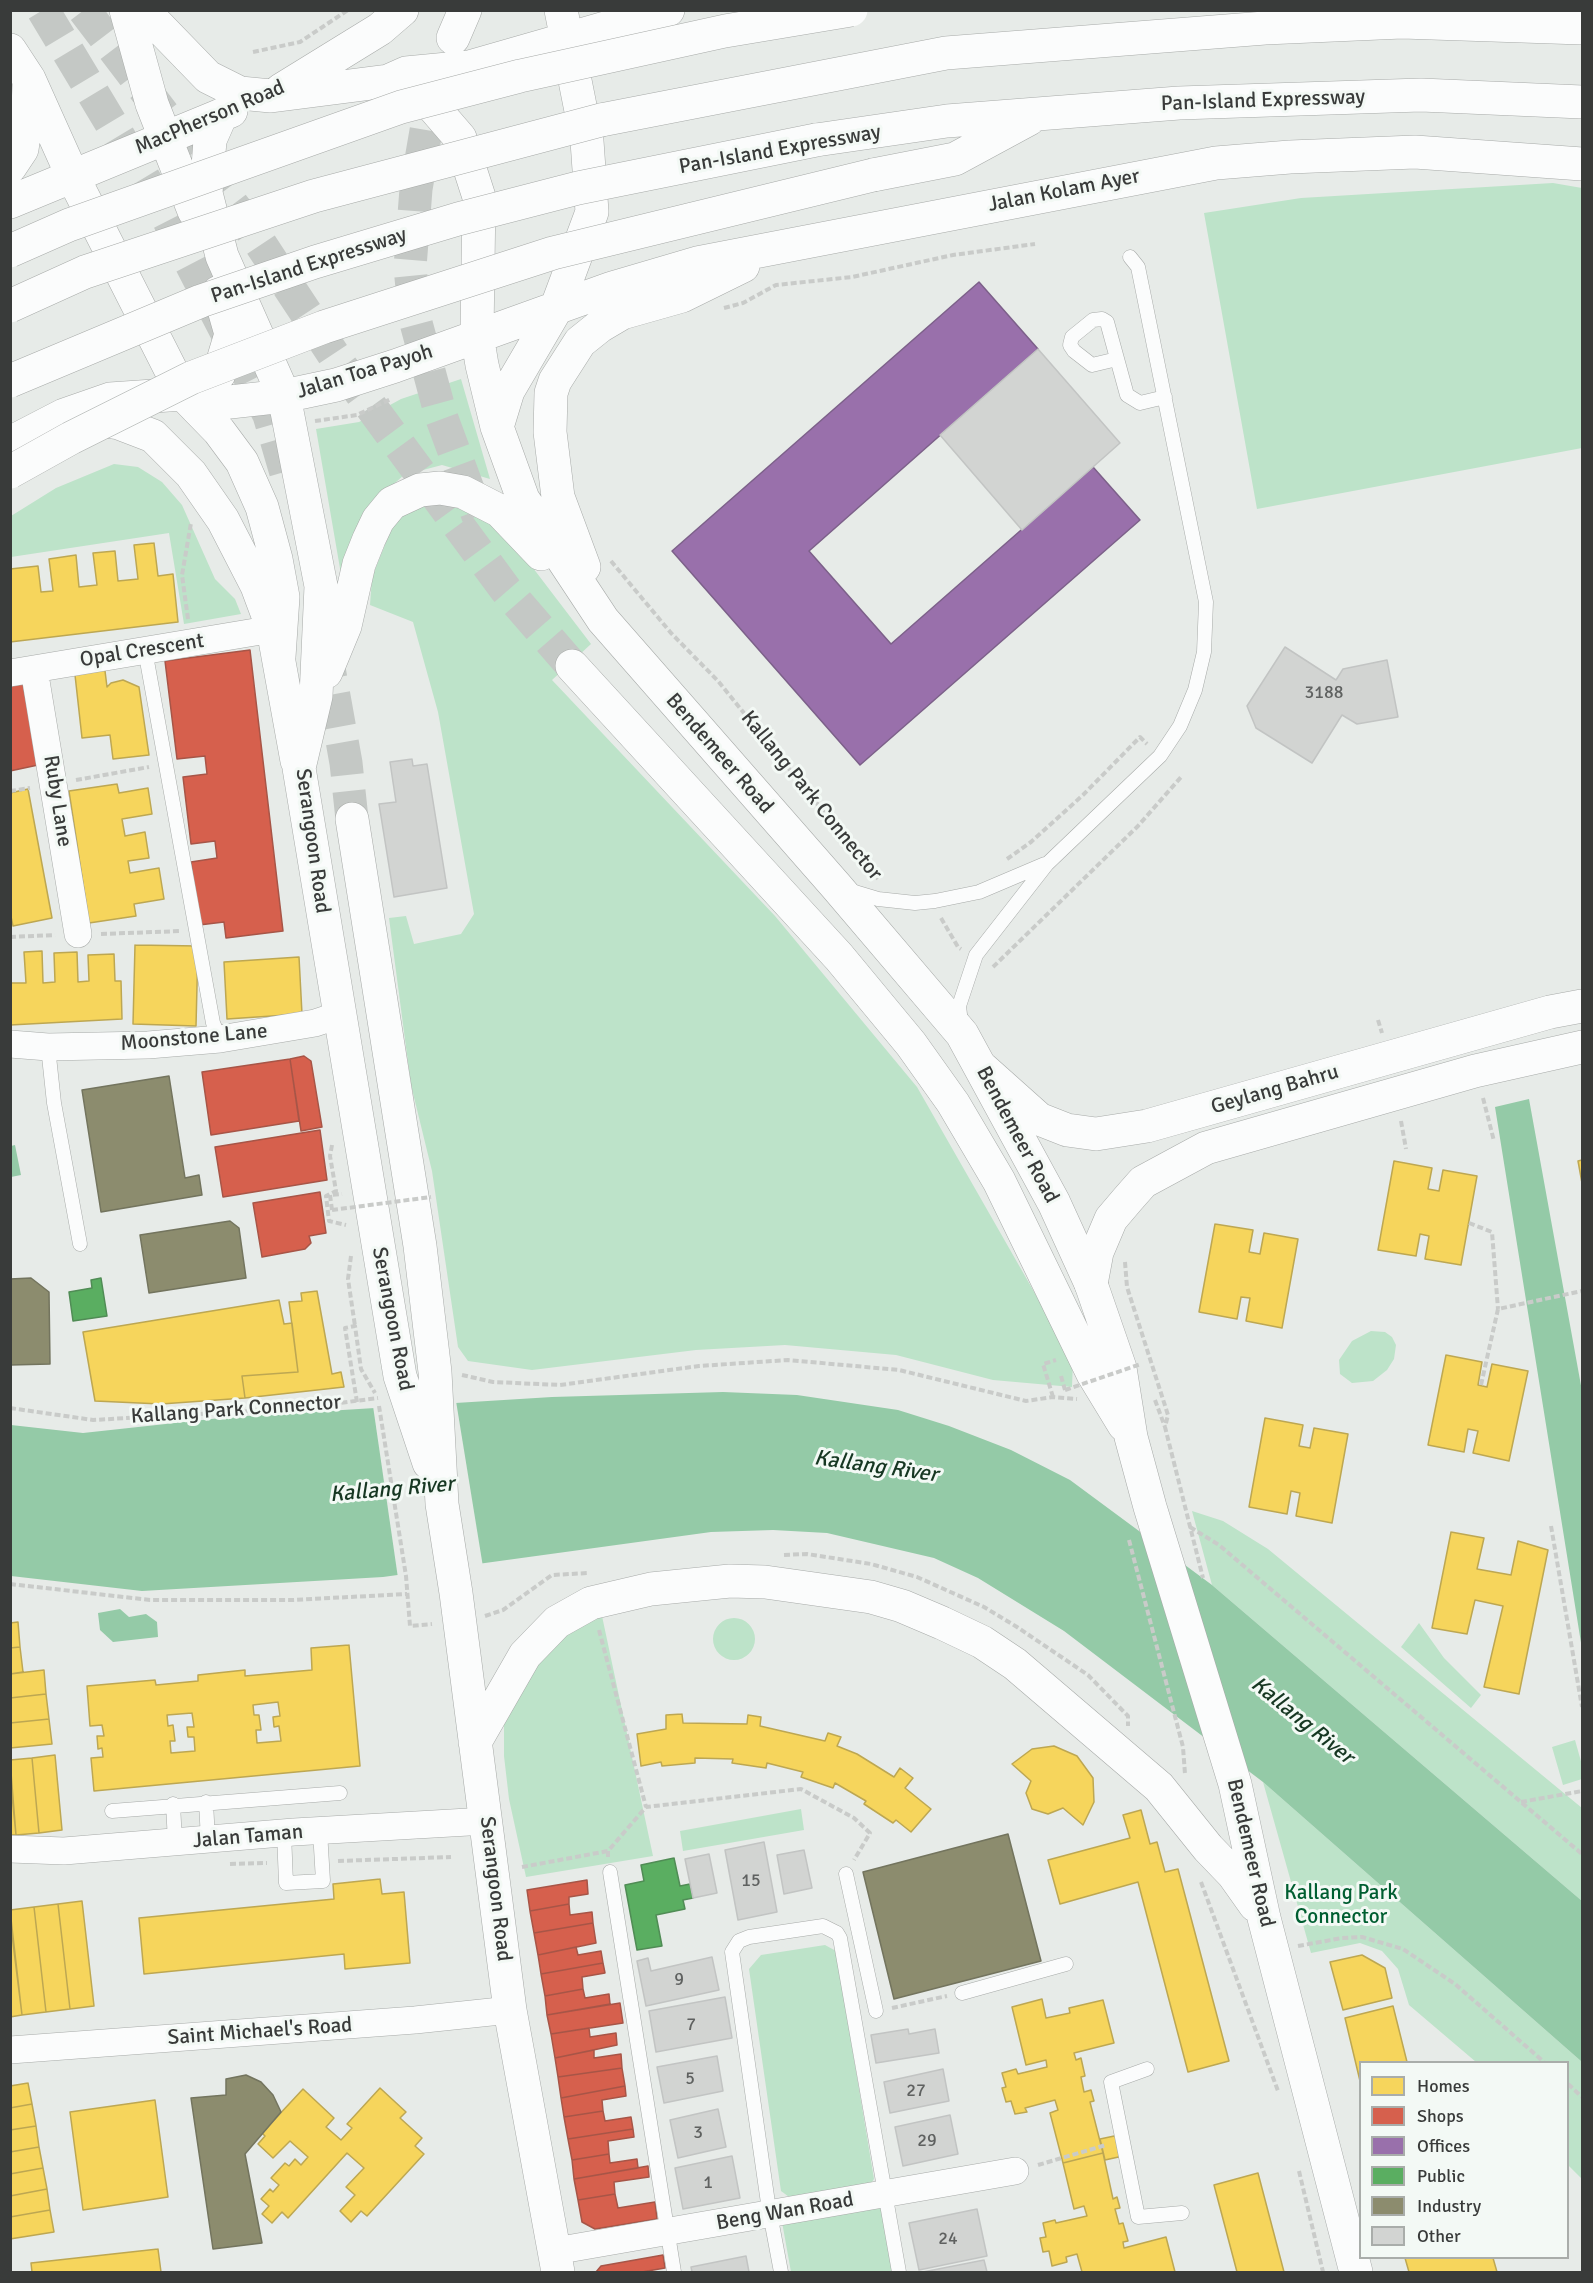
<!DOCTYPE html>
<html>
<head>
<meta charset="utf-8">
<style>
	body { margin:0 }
	#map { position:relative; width:1593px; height:2283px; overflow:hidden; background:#e7ebe8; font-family:Signika,sans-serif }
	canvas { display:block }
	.frame { position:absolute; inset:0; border:12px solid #393b3a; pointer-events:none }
	.legend { position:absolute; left:1359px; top:2061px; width:210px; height:198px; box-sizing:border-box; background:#f3f9f5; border:2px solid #a9adaa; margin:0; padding:8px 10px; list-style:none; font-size:18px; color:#393b3a }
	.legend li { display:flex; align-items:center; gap:12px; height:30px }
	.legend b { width:30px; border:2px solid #a9adaa }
</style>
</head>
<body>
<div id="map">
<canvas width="1593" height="2283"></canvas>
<div class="frame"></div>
<ul class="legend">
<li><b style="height:16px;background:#f6d55c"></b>Homes</li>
<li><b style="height:16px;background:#d6604d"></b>Shops</li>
<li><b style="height:16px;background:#9970ab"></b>Offices</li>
<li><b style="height:16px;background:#5aae61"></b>Public</li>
<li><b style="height:16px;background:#8c8c6e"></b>Industry</li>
<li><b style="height:16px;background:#d2d4d2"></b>Other</li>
</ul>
</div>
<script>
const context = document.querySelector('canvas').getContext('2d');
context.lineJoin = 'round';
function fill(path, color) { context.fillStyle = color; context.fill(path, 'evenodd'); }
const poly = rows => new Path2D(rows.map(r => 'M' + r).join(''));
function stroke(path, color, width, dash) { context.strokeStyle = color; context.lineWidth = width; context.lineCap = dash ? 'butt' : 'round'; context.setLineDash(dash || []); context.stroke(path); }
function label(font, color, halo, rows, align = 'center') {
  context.font = font + ' Signika,sans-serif'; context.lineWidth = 6; context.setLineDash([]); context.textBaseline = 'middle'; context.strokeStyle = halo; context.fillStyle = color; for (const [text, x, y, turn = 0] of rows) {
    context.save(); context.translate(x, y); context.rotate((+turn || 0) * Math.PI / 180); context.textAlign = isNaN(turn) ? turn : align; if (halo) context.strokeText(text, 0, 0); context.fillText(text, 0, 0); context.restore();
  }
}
fill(poly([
	[1553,183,1582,188,1582,448,1257,509,1204,213,1301,198],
	[461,379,490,479,442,465,404,475,378,498,342,580,316,429,359,422,401,399],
	[114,464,138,467,162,482,182,505,215,579,235,599,241,614,184,624,169,533,11,557,11,516,56,488],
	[420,506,474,508,501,526,591,644,552,680,775,916,917,1087,1073,1360,1072,1387,993,1380,896,1355,785,1345,696,1350,532,1370,468,1361,458,1347,432,1171,411,1085,389,918,406,916,414,944,461,934,474,914,438,712,413,622,370,605,372,577,395,520],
	[1371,1331,1385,1332,1392,1337,1396,1345,1394,1359,1387,1370,1373,1381,1352,1383,1340,1374,1339,1360,1352,1341],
	[1192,1511,1223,1521,1268,1549,1582,1808,1582,1901,1212,1585],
	[602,1616,653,1856,526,1877,509,1799,504,1756,504,1725,508,1689,543,1644],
	'713 1639a21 21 0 1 1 42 0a21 21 0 1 1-42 0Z',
	[1419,1623,1444,1658,1481,1695,1471,1708,1401,1647],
	[1575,1740,1582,1765,1582,1779,1563,1785,1552,1747],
	[1263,1782,1582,2062,1582,2179,1568,2165,1568,2062,1476,2062,1409,2005,1398,1969,1382,1951,1360,1943,1311,1953],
	[801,1809,804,1830,683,1851,680,1831],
	[825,1945,836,1951,874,2179,863,2194,796,2202,781,2191,749,1969,761,1955],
	[880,2204,893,2272,791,2272,782,2222]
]), '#bde3c9');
fill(poly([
	[1529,1099,1582,1391,1582,1649,1495,1107],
	[15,1145,21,1175,11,1177,11,1146],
	[723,1392,797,1395,898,1410,949,1426,1011,1450,1070,1480,1212,1585,1582,1901,1582,2062,1263,1782,1064,1631,978,1578,934,1558,827,1533,773,1530,711,1532,383,1577,142,1591,11,1576,11,1425,83,1433,230,1417,552,1397],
	[120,1609,129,1617,146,1614,157,1622,158,1637,113,1642,100,1630,98,1613]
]), '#94caa7');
fill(poly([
	[456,1401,483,1567,398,1578,373,1406]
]), '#e7ebe8');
const homes = poly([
	[154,543,158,576,173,574,178,622,10,642,10,569,38,566,41,592,53,591,49,559,76,555,79,587,97,585,93,553,115,551,118,581,138,579,134,545,154,543],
	[104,663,107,687,111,683,123,680,139,687,149,755,113,759,110,735,82,738,74,666,104,663],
	[117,784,119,793,148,788,152,814,122,819,125,836,145,832,149,858,128,861,130,873,159,868,164,899,134,904,136,916,89,923,69,791,117,784],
	[28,789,52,918,13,926,10,912,10,793,28,789],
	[135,945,198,946,196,1026,133,1024,135,945],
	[42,951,43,983,55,982,54,953,77,952,78,982,89,981,88,955,114,954,115,981,121,981,122,1019,10,1025,10,983,26,983,24,952,42,951],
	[299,957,302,1014,227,1019,224,962,299,957],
	[1582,1160,1582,1183,1578,1161,1582,1160],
	[1394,1161,1432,1168,1428,1189,1439,1191,1443,1170,1477,1176,1461,1265,1425,1259,1429,1236,1420,1234,1416,1256,1378,1250,1394,1161],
	[1215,1224,1253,1230,1249,1252,1260,1254,1264,1233,1298,1239,1282,1328,1246,1321,1250,1298,1241,1297,1237,1319,1199,1312,1215,1224],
	[317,1291,332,1374,341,1372,344,1387,245,1398,242,1376,298,1372,289,1302,302,1301,301,1293,317,1291],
	[279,1300,284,1324,292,1323,298,1372,242,1376,245,1398,161,1404,95,1401,83,1332,279,1300],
	[1446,1355,1482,1362,1478,1385,1487,1387,1492,1364,1528,1371,1509,1461,1473,1453,1478,1431,1468,1429,1464,1452,1428,1445,1446,1355],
	[1265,1418,1303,1425,1299,1446,1310,1448,1314,1428,1348,1434,1332,1523,1296,1516,1300,1493,1291,1491,1287,1514,1249,1507,1265,1418],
	[1451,1532,1484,1538,1477,1569,1511,1575,1518,1541,1548,1550,1519,1694,1484,1687,1503,1606,1475,1600,1467,1634,1432,1628,1451,1532],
	[18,1622,20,1647,10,1648,10,1623,18,1622],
	[349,1645,360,1766,94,1791,91,1758,103,1757,102,1748,98,1749,97,1736,104,1736,102,1725,90,1726,87,1686,155,1680,156,1685,198,1681,198,1675,245,1670,245,1676,312,1670,311,1648,349,1645],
	[278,1702,280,1716,273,1717,274,1727,279,1726,281,1741,257,1743,256,1730,261,1730,259,1715,254,1715,253,1705,278,1702],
	[192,1713,194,1727,187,1727,188,1737,194,1737,195,1751,171,1753,170,1741,175,1741,173,1725,168,1726,167,1715,192,1713],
	[20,1647,23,1672,10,1674,10,1648,20,1647],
	[44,1670,46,1694,10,1698,10,1674,44,1670],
	[46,1694,49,1719,10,1723,10,1698,46,1694],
	[682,1714,683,1723,747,1724,748,1715,761,1717,760,1726,825,1741,828,1733,841,1737,837,1746,857,1754,894,1777,900,1768,913,1778,905,1788,931,1809,911,1832,896,1820,893,1823,864,1804,866,1801,835,1783,833,1788,801,1777,803,1772,767,1763,766,1768,732,1763,733,1759,695,1758,695,1763,662,1766,661,1762,641,1766,637,1734,666,1729,666,1715,682,1714],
	[49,1719,52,1744,10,1748,10,1723,49,1719],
	[1054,1746,1077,1756,1093,1778,1094,1802,1083,1825,1063,1808,1048,1814,1032,1809,1026,1793,1031,1781,1012,1764,1032,1749,1054,1746],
	[55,1755,62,1830,39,1833,32,1758,55,1755],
	[32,1758,39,1833,16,1835,10,1760,32,1758],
	[10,1776,16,1835,10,1835,10,1776],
	[1141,1810,1150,1844,1157,1842,1165,1872,1178,1869,1229,2061,1188,2072,1138,1882,1060,1904,1048,1860,1130,1838,1123,1815,1141,1810],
	[380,1879,382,1894,404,1892,410,1963,345,1969,344,1954,144,1974,139,1918,334,1899,333,1884,380,1879],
	[82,1901,94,2006,70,2009,58,1904,82,1901],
	[58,1904,70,2009,46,2012,34,1907,58,1904],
	[34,1907,46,2012,22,2015,10,1910,34,1907],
	[10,1919,22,2015,10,2017,10,1919],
	[1362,1955,1385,1968,1392,1998,1343,2010,1330,1962,1362,1955],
	[1042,1999,1046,2018,1070,2013,1069,2008,1103,2000,1114,2043,1074,2053,1076,2060,1081,2058,1085,2076,1081,2077,1084,2092,1091,2090,1094,2101,1090,2102,1103,2153,1063,2163,1050,2113,1058,2110,1055,2100,1025,2108,1027,2112,1015,2114,1011,2101,1006,2102,1002,2088,1006,2087,1002,2073,1016,2069,1018,2074,1047,2067,1046,2060,1026,2065,1012,2007,1042,1999],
	[1393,2006,1407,2062,1360,2062,1360,2081,1345,2018,1393,2006],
	[28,2083,32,2104,10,2108,10,2086,28,2083],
	[380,2088,406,2112,400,2118,422,2138,415,2146,424,2154,367,2216,361,2211,351,2222,340,2211,355,2195,346,2187,364,2168,347,2153,288,2218,282,2212,272,2223,262,2214,269,2206,261,2199,270,2189,273,2192,279,2185,271,2178,285,2163,289,2166,295,2159,301,2165,308,2157,290,2141,273,2158,258,2144,265,2136,262,2133,303,2089,334,2118,326,2127,341,2140,352,2128,347,2124,380,2088],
	[155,2100,168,2197,83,2210,70,2112,155,2100],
	[32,2104,36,2126,10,2130,10,2108,32,2104],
	[36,2126,39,2147,10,2152,10,2130,36,2126],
	[1119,2135,1123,2156,1105,2160,1100,2139,1119,2135],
	[39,2147,43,2168,10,2174,10,2152,39,2147],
	[1103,2153,1113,2199,1117,2197,1120,2208,1115,2209,1119,2224,1123,2223,1128,2241,1123,2242,1124,2248,1166,2237,1175,2272,1082,2272,1077,2254,1066,2257,1067,2262,1052,2266,1049,2251,1043,2252,1040,2238,1046,2237,1043,2223,1055,2220,1056,2223,1087,2216,1084,2206,1074,2209,1063,2163,1103,2153],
	[43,2168,47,2189,10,2196,10,2174,43,2168],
	[1258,2173,1284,2272,1237,2272,1214,2185,1258,2173],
	[47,2189,50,2210,10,2217,10,2196,47,2189],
	[50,2210,54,2232,10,2239,10,2217,50,2210],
	[158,2249,161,2272,32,2272,31,2263,158,2249],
	[1405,2258,1493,2258,1497,2272,1409,2272,1405,2258]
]);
fill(homes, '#f6d55c');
stroke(homes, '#bda752', 1.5);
const shops = poly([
	[250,650,283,931,226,938,224,922,199,925,191,862,217,858,215,841,191,844,183,777,207,774,205,756,177,759,165,661,250,650],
	[23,684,38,765,10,771,10,686,23,684],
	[304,1056,311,1061,322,1127,301,1131,290,1059,304,1056],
	[290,1059,299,1121,211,1135,202,1072,290,1059],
	[320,1130,327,1180,223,1197,215,1147,320,1130],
	[320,1192,326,1233,309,1236,311,1243,305,1249,262,1257,253,1203,320,1192],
	[587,1880,588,1894,569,1897,569,1904,530,1911,527,1890,587,1880],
	[569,1904,570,1915,592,1912,593,1923,534,1933,530,1911,569,1904],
	[593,1923,596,1943,538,1955,534,1933,593,1923],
	[576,1947,578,1955,601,1951,603,1963,541,1974,538,1955,576,1947],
	[603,1963,605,1973,582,1977,583,1989,545,1996,541,1974,603,1963],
	[583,1989,585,1998,609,1994,610,2004,547,2015,545,1996,583,1989],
	[620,2003,623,2023,551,2034,547,2015,620,2003],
	[589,2028,590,2037,616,2033,617,2045,555,2058,551,2034,589,2028],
	[594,2050,594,2058,621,2054,622,2068,558,2077,555,2058,594,2050],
	[622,2068,625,2086,561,2098,558,2077,622,2068],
	[625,2086,626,2096,602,2100,603,2111,564,2117,561,2098,625,2086],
	[603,2111,605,2121,631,2117,633,2129,568,2139,564,2117,603,2111],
	[633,2129,634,2137,608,2141,609,2154,572,2160,568,2139,633,2129],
	[609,2154,610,2163,637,2159,638,2168,574,2179,572,2160,609,2154],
	[648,2166,649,2177,614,2182,615,2194,578,2200,574,2179,648,2166],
	[615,2194,618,2208,655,2202,657,2219,595,2229,582,2222,578,2200,615,2194],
	[663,2255,665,2268,642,2272,596,2272,601,2266,663,2255]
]);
fill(shops, '#d6604d');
stroke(shops, '#a75547', 1.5);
const offices = poly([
	[979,282,1038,349,809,551,891,644,1093,467,1140,520,860,765,672,551,979,282]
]);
fill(offices, '#9970ab');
stroke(offices, '#7c6089', 1.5);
const public = poly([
	[101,1278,107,1316,73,1321,69,1292,92,1288,91,1280,101,1278],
	[674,1858,680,1886,690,1884,693,1898,683,1900,685,1909,656,1915,662,1946,637,1950,625,1885,644,1881,641,1865,674,1858]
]);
fill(public, '#5aae61');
stroke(public, '#508c55', 1.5);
const industry = poly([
	[169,1076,185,1178,199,1175,202,1195,101,1212,82,1090,169,1076],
	[230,1221,239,1228,246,1278,149,1293,140,1235,230,1221],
	[31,1278,49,1292,50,1364,10,1365,10,1279,31,1278],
	[1008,1834,1041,1961,894,1999,863,1872,1008,1834],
	[246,2075,261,2082,273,2095,281,2112,245,2154,262,2243,213,2249,191,2098,226,2095,226,2079,246,2075]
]);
fill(industry, '#8c8c6e');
stroke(industry, '#73745e', 1.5);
const building = poly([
	[1038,349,1120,443,1022,530,940,435,1038,349],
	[1285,647,1336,680,1343,669,1387,660,1398,717,1357,724,1342,715,1312,763,1256,728,1247,706,1285,647],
	[412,759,413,766,427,764,447,888,394,897,379,804,396,802,390,762,412,759],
	[764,1842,777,1912,738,1920,725,1850,764,1842],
	[804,1850,812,1888,784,1894,777,1855,804,1850],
	[709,1854,717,1893,693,1898,685,1859,709,1854],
	[712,1957,719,1990,646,2006,637,1961,648,1958,651,1971,712,1957],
	[725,1997,732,2038,656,2052,649,2011,725,1997],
	[908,2029,909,2034,935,2029,939,2053,876,2063,871,2035,908,2029],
	[717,2056,723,2091,664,2103,657,2067,717,2056],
	[943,2069,949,2101,890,2113,884,2082,943,2069],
	[718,2109,726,2147,678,2158,670,2120,718,2109],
	[950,2115,958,2154,903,2166,895,2127,950,2115],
	[732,2156,740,2198,683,2209,675,2168,732,2156],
	[977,2209,987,2256,919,2270,909,2223,977,2209],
	[746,2256,749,2272,692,2272,691,2267,746,2256],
	[984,2260,987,2272,923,2272,984,2260]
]);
fill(building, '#d2d4d2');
stroke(building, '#c2c4c3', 1.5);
stroke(poly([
	[43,10,166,215,269,415,286,473],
	[84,10,248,225,341,366,506,590,572,666],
	[440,83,427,125,416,189,410,267,415,319,441,416,478,516],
	[325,646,346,763,352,819]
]), '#c4c8c5', 33, [33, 16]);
const service = poly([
	[1117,359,1092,365,1074,351,1070,345,1072,337,1093,320,1102,319,1107,322,1127,395,1140,403,1165,397],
	[145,650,213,1023,220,1039],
	[848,890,878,899,915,903,935,901,979,892,1045,864],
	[961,1023,959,1006,976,955,1047,864,1160,756,1180,726,1195,690,1204,652,1206,602,1138,267,1130,257],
	[48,1047,54,1103,80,1244],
	[206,1802,208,1840],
	[173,1804,175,1842],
	[112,1811,340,1793],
	[284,1833,286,1883,323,1881,320,1831],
	[610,1872,674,2272],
	[846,1874,876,2011],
	[962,1993,1066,1964],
	[1147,2069,1111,2082,1138,2217,1182,2213],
	[781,2272,768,2203,732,1952,739,1941,749,1937,823,1926,837,1933,840,1938,899,2272]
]);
const minor = poly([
	[34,669,78,934],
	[10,673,273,629],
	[10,1044,48,1047,148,1045,220,1039,315,1023,339,1015],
	[10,1849,64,1851,294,1832,486,1821],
	[10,2050,415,2020,510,2010],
	[555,2251,1015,2171]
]);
const secondary = poly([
	[983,1069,1039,1119,1067,1130,1096,1134,1147,1126,1550,1012,1582,1006],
	[1091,1284,1097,1252,1111,1219,1128,1199,1143,1182,1206,1148,1475,1071,1582,1047]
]);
const primary = poly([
	[126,10,152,104,194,211],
	[143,10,208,77,240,93,271,96,388,81,406,73,469,67,668,10],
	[453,38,465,10],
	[10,50,29,79,73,177,183,394,219,431,242,462,262,507,276,559,283,597,279,657],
	[388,81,428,101,460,138,479,197,477,335,482,365,497,427,523,499,603,620,836,886,962,1034,1054,1203,1091,1284,1120,1368,1131,1437,1150,1507,1235,1784,1264,1918,1356,2272],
	[281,90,380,29,402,10],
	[221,115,210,140,206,193,222,256,284,396,321,586,316,696,299,768,400,1376,429,1463],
	[10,167,22,149,28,109,29,83],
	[10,202,231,111],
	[205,382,219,374,231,334,219,292],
	[86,418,119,423,153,436,191,474,223,520,257,586,273,629,297,761],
	[497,427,508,391,556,309,592,212,587,141,561,10],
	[10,443,64,415,110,399,183,394,221,403,284,396,336,385,395,366,612,288,697,263,1216,163,1290,157,1415,152,1582,164],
	[584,567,558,497,550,432,551,393,555,381,580,342,600,326,622,313,682,296,743,266],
	[572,666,839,957,911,1044,953,1103,999,1181,1093,1374,1124,1425],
	[326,672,345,626,359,564,369,539,378,520,392,503,420,490,440,488,463,492,500,511,541,554],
	[352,819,420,1246,435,1372,442,1504,456,1593,510,2010,558,2272],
	[475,1742,525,1655,557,1622,591,1603,651,1589,730,1581,765,1582,871,1597,902,1606,942,1623,982,1642,1015,1664,1159,1787,1208,1848,1233,1874,1255,1905]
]);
const motorway = poly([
	[601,120,946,53,1265,28,1402,22,1582,28],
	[816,140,947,121,1179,103,1421,95,1582,102],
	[873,175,955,159,1029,119]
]);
stroke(service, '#a7aaa8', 15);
stroke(minor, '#a7aaa8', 28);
stroke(secondary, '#a7aaa8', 34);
stroke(primary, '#a7aaa8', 34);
stroke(motorway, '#a7aaa8', 34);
stroke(poly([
	[253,52,300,42,348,10],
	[724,308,743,303,776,285,852,277,953,255,1035,244],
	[315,421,357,415,391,399],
	[611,561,671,633,718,681,878,879],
	[188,619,182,575,191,523],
	[76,780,149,767],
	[10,791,30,788],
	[1007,859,1031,842,1083,795,1140,737,1147,744],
	[941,918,958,947,961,949],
	[101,934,181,931],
	[10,937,55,935],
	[993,967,1138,826,1182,776],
	[1378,1020,1382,1033],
	[1483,1098,1494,1141],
	[1401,1121,1406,1149],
	[332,1145,330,1156,336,1191,326,1196,329,1221,346,1225],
	[332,1210,330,1195,342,1194],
	[1469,1223,1492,1232,1498,1309],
	[351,1256,348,1279,355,1326],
	[1125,1262,1127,1287,1168,1415,1165,1427,1203,1578],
	[462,1375,493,1382,560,1385,699,1366,788,1360,899,1370,1026,1401,1053,1397,1077,1399],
	[1061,1376,1065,1390],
	[1481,1385,1498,1309,1582,1291],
	[1053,1397,1043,1364,1056,1360],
	[1155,1400,1165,1427],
	[357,1402,345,1328,355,1326,361,1369,375,1393],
	[379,1406,406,1576,410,1626,432,1624],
	[10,1408,93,1420,302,1408,378,1398],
	[1551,1526,1582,1707],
	[1190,1527,1219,1545,1582,1854],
	[1129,1540,1183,1747,1185,1774],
	[784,1555,807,1554,871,1564,917,1577,984,1607,1017,1627,1088,1675,1128,1716,1128,1726],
	[10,1584,150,1600,292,1600,407,1594],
	[485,1616,503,1610,552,1575,588,1573],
	[599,1630,646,1807],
	[1521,1802,1582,1791],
	[608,1857,608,1851,646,1807,801,1789,854,1818,870,1833,854,1860],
	[338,1861,451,1857],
	[230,1864,267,1863],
	[522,1867,608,1851],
	[1201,1882,1278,2091],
	[1298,1946,1342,1938,1362,1937,1403,1949,1455,1984,1544,2062],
	[892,2008,947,1996],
	[1568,2084,1582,2097],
	[1038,2165,1106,2145],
	[1299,2171,1323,2272]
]), '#c9cbc9', 4, [6, 3]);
stroke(service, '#fbfcfc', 14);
stroke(minor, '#fbfcfc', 27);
stroke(secondary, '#fbfcfc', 33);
stroke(primary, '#fbfcfc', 33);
stroke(motorway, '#fbfcfc', 33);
const primaryBridge = poly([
	[10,251,69,225,401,107,520,76,725,31,851,10]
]);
const motorwayBridge = poly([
	[10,306,85,272,314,196,601,120],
	[10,381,201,301,315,262,458,219,578,188,816,140],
	[10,472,71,438,191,378,324,327,553,253,873,175]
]);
stroke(primaryBridge, '#a7aaa8', 34, []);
stroke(motorwayBridge, '#a7aaa8', 34, []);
stroke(poly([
	[332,1210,431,1197],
	[1065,1390,1141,1364]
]), '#c9cbc9', 4, [6, 3]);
stroke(primaryBridge, '#fbfcfc', 33);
stroke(motorwayBridge, '#fbfcfc', 33);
label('18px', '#5f6160', null, [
	["3188",1324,693],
	["15",751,1881],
	["9",679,1980],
	["7",691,2025],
	["5",690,2079],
	["27",916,2091],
	["3",698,2133],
	["29",927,2141],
	["1",708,2183],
	["24",948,2239]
]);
label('21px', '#393b3a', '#f3f9f5', [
	["Pan-Island Expressway",1263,101,-2],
	["MacPherson Road",210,118,-23],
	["Pan-Island Expressway",780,150,-10],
	["Jalan Kolam Ayer",1064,191,-11],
	["Pan-Island Expressway",309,266,-18],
	["Jalan Toa Payoh",365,372,-17],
	["Opal Crescent",142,651,-9],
	["Bendemeer Road",719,754,49],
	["Kallang Park Connector",811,796,51],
	["Ruby Lane",57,801,81],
	["Serangoon Road",312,841,82],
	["Moonstone Lane",194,1038,-5],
	["Geylang Bahru",1275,1090,-16],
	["Bendemeer Road",1017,1135,62],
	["Serangoon Road",392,1319,79],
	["Kallang Park Connector",236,1410,-4],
	["Jalan Taman",248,1837,-5],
	["Bendemeer Road",1250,1853,77],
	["Serangoon Road",495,1889,83],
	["Saint Michael's Road",260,2032,-4],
	["Beng Wan Road",785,2212,-10]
]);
label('21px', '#005e31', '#f3f9f5', [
	["Kallang Park",1341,1893],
	["Connector",1341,1917]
]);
label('italic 22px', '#163722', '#f3f9f5', [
	["Kallang River",876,1467,8],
	["Kallang River",392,1490,-5],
	["Kallang River",1302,1721,39]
]);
</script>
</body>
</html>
